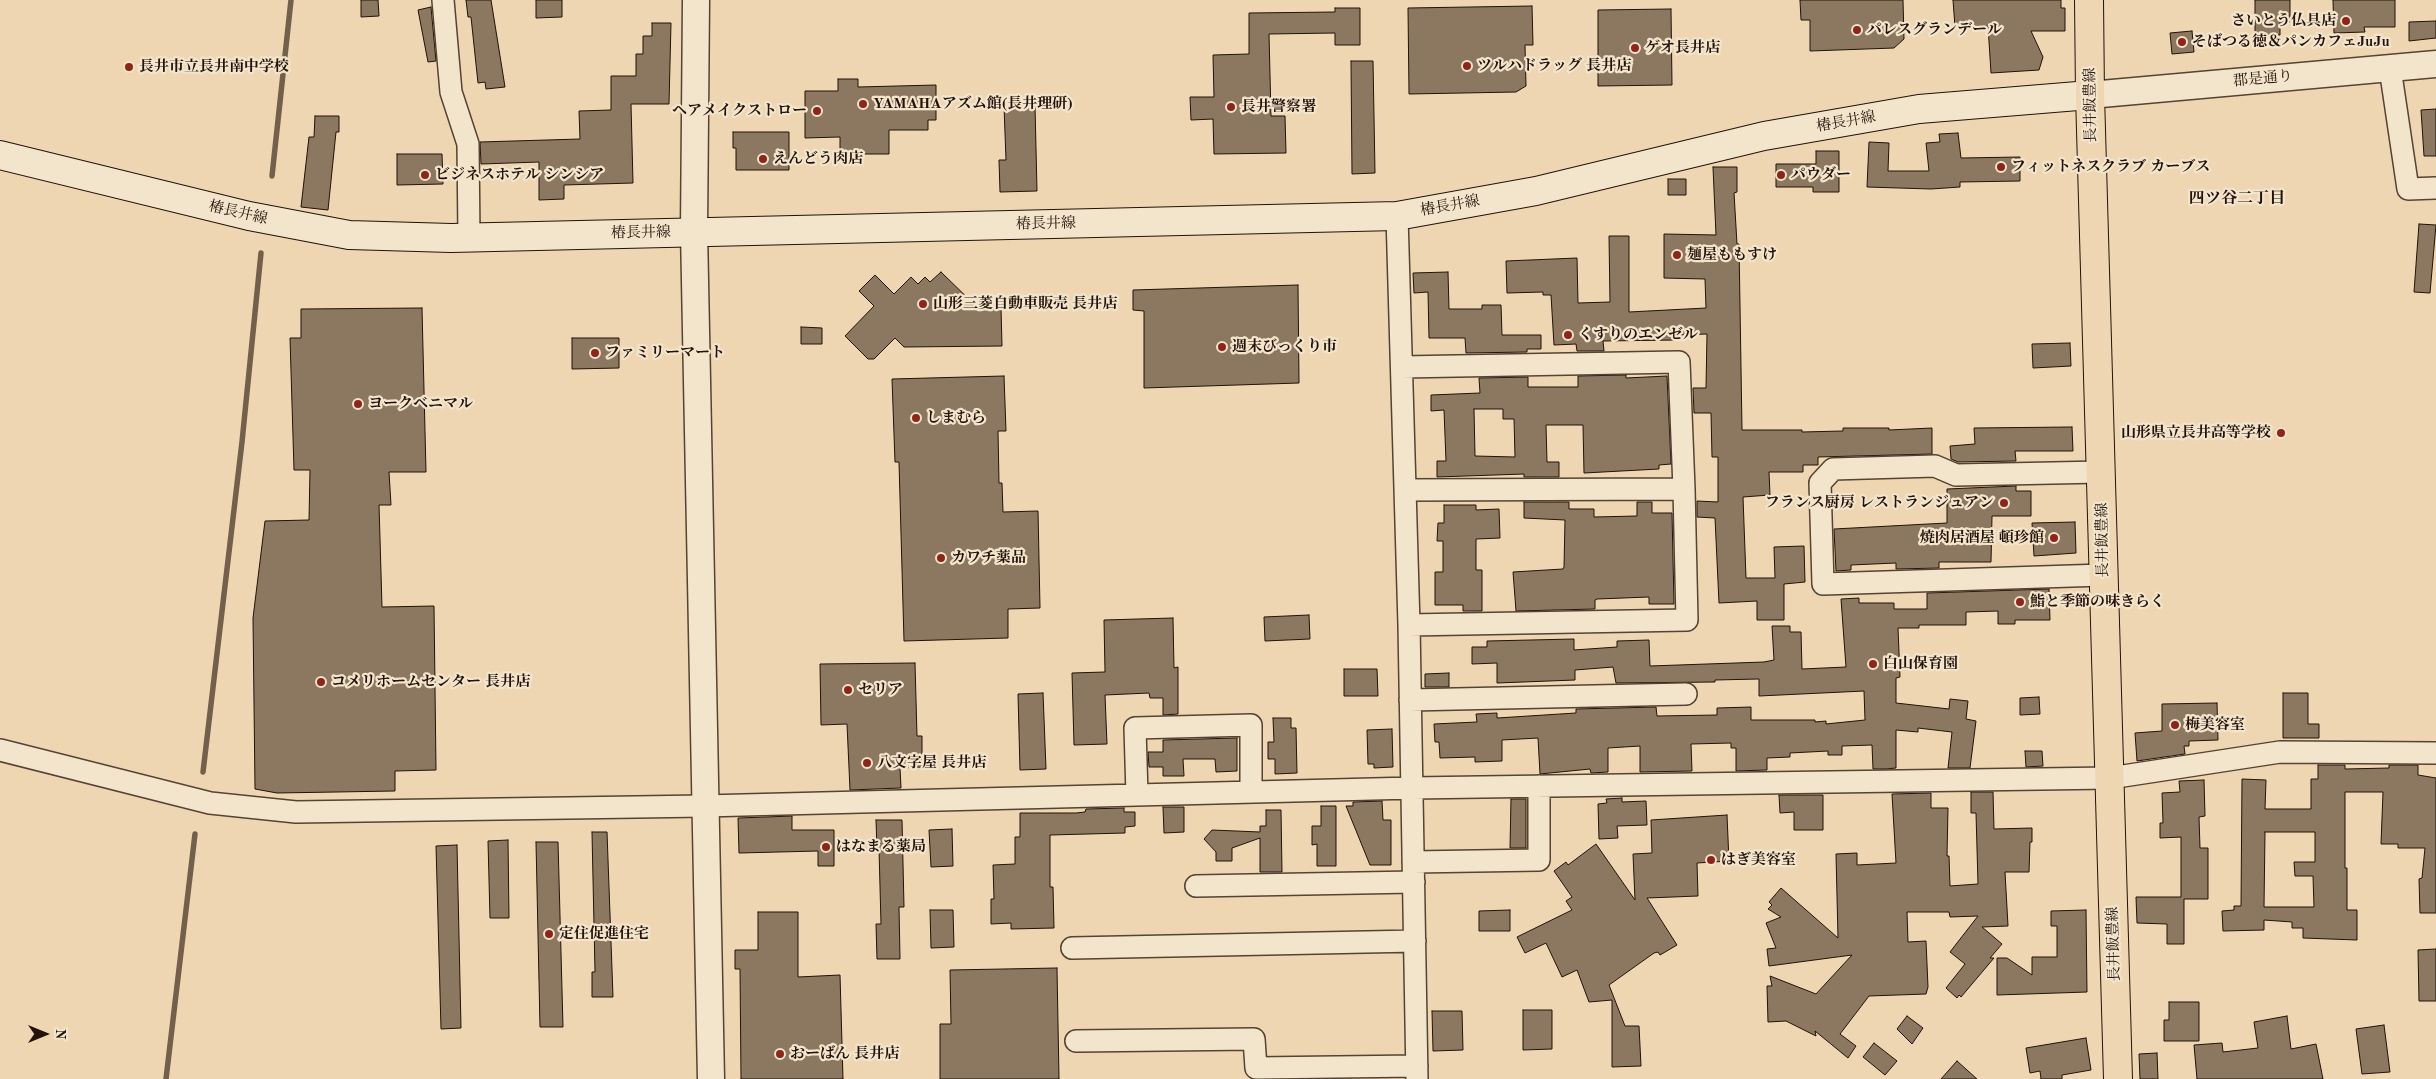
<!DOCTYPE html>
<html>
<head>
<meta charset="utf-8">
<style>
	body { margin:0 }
	#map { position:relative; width:2436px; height:1079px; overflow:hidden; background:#edd6b1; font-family:"Old Standard TT",serif }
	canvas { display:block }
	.north { position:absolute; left:20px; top:1009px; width:50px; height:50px; -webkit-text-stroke:4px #f3e4cc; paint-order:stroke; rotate:90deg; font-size:14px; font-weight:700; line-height:20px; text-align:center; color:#221209 }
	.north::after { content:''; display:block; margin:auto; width:18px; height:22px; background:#221209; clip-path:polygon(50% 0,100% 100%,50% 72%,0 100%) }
</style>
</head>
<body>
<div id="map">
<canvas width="2436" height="1079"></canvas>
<div class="north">N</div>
</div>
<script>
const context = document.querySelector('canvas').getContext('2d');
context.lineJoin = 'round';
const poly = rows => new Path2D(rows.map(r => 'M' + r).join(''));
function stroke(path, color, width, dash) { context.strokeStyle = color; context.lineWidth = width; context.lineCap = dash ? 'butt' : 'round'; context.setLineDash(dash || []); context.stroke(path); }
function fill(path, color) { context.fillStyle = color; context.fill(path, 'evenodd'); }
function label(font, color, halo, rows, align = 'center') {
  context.font = font + ' "Old Standard TT","Noto Serif JP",serif'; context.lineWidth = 4.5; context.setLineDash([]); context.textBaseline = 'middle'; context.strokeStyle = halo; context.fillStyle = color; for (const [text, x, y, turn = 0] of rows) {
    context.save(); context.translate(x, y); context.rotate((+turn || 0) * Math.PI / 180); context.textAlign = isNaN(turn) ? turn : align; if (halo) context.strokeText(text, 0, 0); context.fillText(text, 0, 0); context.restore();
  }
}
stroke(poly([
	[272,176,291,0],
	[203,772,242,442,261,253],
	[166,1079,195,834]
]), '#725f4c', 5.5);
const building = poly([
	[361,0,378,0,379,16,361,17,361,0],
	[466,0,491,0,505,87,486,89,485,82,478,83,471,17,468,17,466,0],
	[536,0,562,0,562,17,536,18,536,0],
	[1800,0,1903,0,1904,39,1894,48,1810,51,1810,20,1801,20,1800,0],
	[1953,0,2061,0,2061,8,2065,8,2065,31,2031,31,2043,57,2039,70,1991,73,1988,26,1955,27,1953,0],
	[2255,0,2290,0,2290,22,2280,22,2280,35,2255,35,2255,0],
	[2333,0,2395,0,2395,27,2364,27,2365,32,2334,33,2333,0],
	[1532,6,1533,45,1525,45,1526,86,1516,92,1409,94,1408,8,1532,6],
	[431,7,436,61,428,62,418,10,431,7],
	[1335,8,1360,8,1360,45,1335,45,1335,33,1269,34,1271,116,1285,116,1286,153,1214,154,1213,119,1191,120,1190,97,1214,97,1213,55,1249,54,1249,13,1335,12,1335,8],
	[1671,9,1672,85,1598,86,1598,10,1671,9],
	[2436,21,2436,38,2409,41,2409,22,2436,21],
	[652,23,671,23,669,104,631,104,633,183,564,185,564,199,539,200,539,162,481,164,480,142,580,139,579,111,611,110,611,76,636,76,636,54,643,54,643,36,652,36,652,23],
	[2192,31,2194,52,2172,54,2170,33,2192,31],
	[1351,61,1373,61,1375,173,1352,174,1351,61],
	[838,79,858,79,858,87,936,85,936,120,928,120,928,130,889,130,889,154,840,154,840,137,805,138,805,91,838,91,838,79],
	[1004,106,1035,106,1037,191,1000,192,999,160,1006,160,1004,106],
	[2436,109,2436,156,2424,156,2421,110,2436,109],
	[315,116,339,116,339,132,336,132,328,210,301,207,309,137,314,137,315,116],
	[733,132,789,132,789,170,736,170,736,148,733,148,733,132],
	[1958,133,1961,158,2020,157,2020,181,1960,182,1960,187,1931,189,1867,187,1869,142,1889,143,1888,171,1929,171,1926,143,1940,142,1939,134,1958,133],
	[1816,151,1839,151,1839,192,1813,192,1813,187,1776,187,1776,164,1816,164,1816,151],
	[397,154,442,154,443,184,397,185,397,154],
	[1713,167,1737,167,1737,192,1734,193,1737,244,1739,244,1742,430,1802,430,1802,432,1843,431,1843,428,1889,428,1889,430,1932,428,1932,454,1818,457,1818,465,1803,465,1803,472,1769,472,1770,495,1743,497,1746,578,1775,578,1774,547,1804,546,1805,582,1784,584,1784,620,1757,620,1757,601,1719,603,1715,518,1697,517,1697,501,1718,502,1718,457,1712,457,1711,413,1694,413,1693,388,1706,388,1707,334,1676,335,1676,340,1603,341,1604,351,1577,351,1576,344,1554,345,1551,295,1543,295,1543,292,1507,293,1506,261,1577,258,1578,303,1610,302,1609,236,1629,236,1629,312,1706,308,1705,279,1664,278,1664,234,1716,235,1713,167],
	[1668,179,1686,179,1686,195,1668,195,1668,179],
	[2419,224,2436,225,2430,293,2414,292,2419,224],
	[941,272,978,308,1001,308,1002,346,904,347,895,338,874,359,868,359,845,336,874,306,859,291,875,275,894,294,911,277,918,284,925,277,930,282,941,272],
	[1448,272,1449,309,1482,309,1482,305,1501,305,1502,335,1541,335,1541,349,1527,349,1527,352,1466,353,1465,338,1429,338,1428,292,1414,293,1413,273,1448,272],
	[1298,285,1299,383,1144,388,1144,311,1133,310,1133,290,1298,285],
	[422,308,426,472,389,472,391,505,379,505,382,607,434,606,436,770,395,771,395,791,277,793,255,789,253,618,265,521,309,520,310,470,294,470,290,338,301,338,301,309,422,308],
	[801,327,822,328,822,344,801,344,801,327],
	[572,338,619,338,619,368,572,369,572,338],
	[2070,343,2071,366,2033,368,2032,344,2070,343],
	[1626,375,1626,378,1667,376,1671,464,1659,465,1659,469,1584,473,1583,425,1546,425,1547,462,1559,462,1559,477,1524,477,1524,474,1437,477,1437,461,1446,461,1444,410,1431,411,1431,395,1480,393,1479,378,1528,377,1528,387,1578,387,1578,376,1626,375],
	[1474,409,1503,409,1503,419,1514,419,1515,457,1475,456,1474,409],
	[1004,376,1006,431,998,431,999,483,1002,483,1003,512,1038,511,1040,608,1008,609,1008,638,904,641,899,462,895,462,892,379,1004,376],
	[2072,427,2073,451,2015,451,2016,461,1958,462,1951,459,1950,446,1975,444,1974,428,2072,427],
	[2016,486,2016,491,2031,491,2031,516,1992,516,1991,562,1939,562,1939,568,1896,569,1896,563,1851,565,1851,570,1836,571,1834,529,1947,523,1947,489,2016,486],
	[1524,502,1569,502,1569,509,1594,509,1594,517,1637,516,1637,502,1652,502,1652,513,1672,513,1674,604,1649,604,1649,597,1597,599,1595,600,1595,609,1516,611,1513,572,1563,569,1564,567,1565,520,1524,518,1524,502],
	[1444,505,1476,505,1476,510,1499,509,1500,538,1476,539,1476,570,1482,570,1482,611,1463,611,1463,605,1435,605,1435,572,1443,572,1443,541,1437,541,1438,523,1444,523,1444,505],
	[2075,522,2076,553,2034,556,2032,523,2075,522],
	[2049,589,2050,620,2015,620,2015,624,1998,624,1998,611,1966,612,1966,625,1919,625,1919,628,1898,628,1900,677,1896,678,1896,703,1949,709,1950,699,1968,701,1966,719,1976,721,1970,768,1948,768,1952,732,1918,728,1918,732,1896,730,1896,768,1886,769,1873,769,1872,745,1842,746,1842,755,1828,755,1828,751,1790,753,1790,757,1767,758,1767,770,1736,771,1736,748,1731,748,1731,743,1691,744,1692,771,1640,772,1640,746,1608,748,1608,772,1591,773,1590,769,1540,774,1538,738,1502,740,1502,761,1475,762,1475,757,1440,758,1439,742,1435,742,1434,724,1477,722,1476,714,1497,713,1497,718,1576,713,1576,709,1656,707,1657,716,1717,715,1717,708,1751,707,1751,720,1815,720,1815,722,1826,721,1826,724,1865,720,1864,691,1759,696,1759,679,1715,680,1715,682,1616,683,1613,667,1575,670,1575,680,1497,683,1497,663,1472,664,1472,647,1487,647,1487,641,1574,639,1574,650,1617,647,1617,641,1649,640,1650,666,1764,662,1774,660,1772,626,1790,626,1790,632,1801,632,1802,669,1846,667,1841,599,1859,598,1859,603,1894,603,1894,609,1927,609,1927,593,2049,589],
	[1309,615,1310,639,1265,641,1264,617,1309,615],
	[1173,618,1174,668,1178,667,1178,714,1163,715,1163,698,1150,698,1149,693,1105,695,1107,744,1074,745,1072,673,1105,672,1104,620,1173,618],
	[915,663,917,736,922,736,922,767,900,768,901,788,850,790,847,724,821,725,820,664,915,663],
	[1344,669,1377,669,1378,696,1344,696,1344,669],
	[1449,673,1449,687,1425,687,1425,674,1449,673],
	[1043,693,1046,769,1020,770,1018,694,1043,693],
	[2283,693,2308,693,2308,724,2319,724,2319,738,2283,738,2283,693],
	[2039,697,2040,714,2020,715,2020,698,2039,697],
	[2217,703,2218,740,2189,741,2189,746,2184,746,2185,754,2137,761,2135,733,2162,731,2162,704,2217,703],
	[1273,718,1291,718,1291,728,1296,728,1297,773,1275,774,1275,759,1268,759,1268,742,1274,742,1273,718],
	[1392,729,1393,767,1374,768,1374,764,1368,764,1367,730,1392,729],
	[1237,738,1237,771,1216,772,1215,759,1183,759,1184,776,1163,776,1163,767,1149,767,1148,752,1163,752,1163,740,1237,738],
	[2025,751,2042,751,2043,766,2026,767,2025,751],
	[2318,765,2345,765,2345,769,2389,768,2389,765,2418,765,2418,775,2436,778,2436,913,2420,913,2419,879,2422,878,2425,848,2398,848,2398,844,2381,844,2383,792,2345,792,2345,868,2347,868,2347,910,2357,910,2357,940,2303,938,2303,928,2292,928,2292,922,2264,920,2264,930,2223,931,2222,911,2234,910,2234,906,2241,906,2242,779,2266,780,2265,809,2311,809,2311,779,2318,779,2318,765],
	[2265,832,2315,832,2315,862,2294,862,2295,876,2313,876,2314,907,2264,907,2265,832],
	[2204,780,2205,816,2199,817,2200,848,2208,848,2208,899,2184,899,2184,944,2167,944,2167,924,2137,923,2136,897,2181,897,2181,837,2160,838,2160,823,2163,823,2162,793,2180,792,2179,781,2204,780],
	[1971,792,1993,792,1994,829,2032,828,2032,842,2030,842,2029,872,2005,872,2008,926,1982,927,2002,944,1990,958,1994,958,1961,997,1959,995,1957,998,1946,988,1965,964,1950,952,1978,916,1950,917,1949,912,1907,912,1908,942,1926,941,1928,987,1926,994,1869,996,1840,1034,1856,1046,1848,1058,1815,1031,1816,1036,1786,1021,1768,1022,1767,986,1772,986,1770,976,1816,994,1852,955,1769,966,1767,949,1776,948,1766,923,1781,917,1768,909,1772,905,1769,902,1781,888,1838,938,1836,854,1857,853,1857,865,1896,863,1892,794,1931,793,1931,808,1948,808,1947,856,1949,856,1950,886,1978,884,1976,813,1971,813,1971,792],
	[1779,795,1823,795,1823,830,1794,830,1794,812,1780,813,1779,795],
	[1622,798,1622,802,1646,801,1647,825,1617,826,1618,838,1599,839,1598,804,1607,803,1606,799,1622,798],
	[1511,799,1526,799,1526,848,1510,848,1511,799],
	[1382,801,1383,820,1391,820,1391,865,1370,865,1346,806,1353,806,1353,802,1382,801],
	[1321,806,1336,806,1336,866,1317,866,1317,844,1312,845,1312,826,1321,826,1321,806],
	[1163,807,1184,807,1184,832,1164,833,1163,807],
	[1124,808,1124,812,1135,812,1135,826,1125,827,1125,833,1050,835,1050,887,1053,887,1054,928,1011,929,1011,923,991,924,991,899,994,899,993,865,1015,864,1015,837,1020,837,1020,813,1076,813,1085,812,1086,809,1124,808],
	[1266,810,1281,810,1282,872,1260,872,1260,838,1232,848,1232,861,1216,861,1216,852,1204,839,1212,830,1260,832,1260,826,1266,826,1266,810],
	[1727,815,1729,861,1697,863,1698,896,1647,898,1677,945,1660,955,1658,952,1654,953,1609,985,1625,1026,1639,1026,1641,1066,1612,1067,1612,1000,1589,1002,1577,970,1562,977,1546,943,1525,953,1517,937,1572,910,1566,901,1572,897,1554,871,1566,862,1568,865,1596,844,1635,900,1633,854,1652,853,1651,820,1727,815],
	[792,816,792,830,834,830,834,866,818,866,818,851,739,853,738,818,792,816],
	[876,820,902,820,904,907,899,907,900,959,877,959,876,924,881,924,879,849,877,849,876,820],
	[952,829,953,866,931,867,929,830,952,829],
	[592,832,607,832,613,997,592,997,592,972,595,972,592,832],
	[508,840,509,918,490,918,488,841,508,840],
	[536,842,558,842,563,1027,540,1027,536,842],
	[457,845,461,1028,441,1029,436,846,457,845],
	[930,910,953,910,954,947,931,948,930,910],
	[1510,910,1510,931,1479,931,1479,911,1510,910],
	[2086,910,2087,992,1997,995,1997,958,2007,958,2032,975,2032,957,2057,957,2057,926,2051,926,2051,911,2086,910],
	[758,912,798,912,798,977,840,975,843,1079,741,1079,740,969,735,969,735,950,758,950,758,912],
	[2436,949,2436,1001,2419,1001,2418,950,2436,949],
	[1057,968,1059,1079,940,1079,940,1024,951,1024,950,970,1057,968],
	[2169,1002,2199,1002,2199,1041,2164,1041,2164,1020,2169,1020,2169,1002],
	[1523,1010,1552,1010,1552,1049,1523,1050,1523,1010],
	[1432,1011,1462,1011,1463,1050,1433,1051,1432,1011],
	[1907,1016,1923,1028,1912,1044,1897,1029,1907,1016],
	[2287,1016,2291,1049,2316,1044,2323,1079,2197,1079,2194,1045,2222,1043,2223,1052,2258,1048,2254,1022,2287,1016],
	[2384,1025,2390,1072,2362,1074,2356,1029,2384,1025],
	[2086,1038,2091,1070,2062,1075,2062,1079,2041,1079,2040,1071,2030,1073,2026,1048,2086,1038],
	[1874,1043,1897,1061,1885,1075,1863,1057,1874,1043],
	[2157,1053,2158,1079,2140,1079,2139,1054,2157,1053],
	[1957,1061,1977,1079,1941,1079,1957,1061]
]);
fill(building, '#8c7860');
stroke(building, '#221209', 1);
const minor = poly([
	[443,0,451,92,468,144,469,237],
	[2390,68,2408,189,2436,188],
	[1397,216,1409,625,1417,1079],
	[1402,367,1679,362,1684,489,1687,620,1409,625],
	[2101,472,1956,475,1935,466,1833,469,1820,483,1823,584,2103,575],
	[1406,490,1684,489],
	[1410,700,1686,694],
	[0,750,210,803,296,812,704,806,1412,788,2110,778,2280,752,2436,753],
	[1137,795,1135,728,1251,725,1251,792],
	[1413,862,1539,860,1539,786],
	[1196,886,1414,882],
	[1072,948,1415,941],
	[1076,1041,1254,1039,1256,1068,1417,1066]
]);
const tertiary = poly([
	[696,0,694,231,711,1079],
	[2090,95,2436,64]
]);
const secondary = poly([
	[0,155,249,216,349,235,451,238,1397,216,1536,191,1764,136,1919,109,2090,95]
]);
const primary = poly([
	[2089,0,2090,95,2118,1079]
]);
stroke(minor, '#554333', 24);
stroke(tertiary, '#554333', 29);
stroke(secondary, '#221209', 30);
stroke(primary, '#221209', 30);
stroke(minor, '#f3e4cc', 21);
stroke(tertiary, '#f3e4cc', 26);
stroke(secondary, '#f3e4cc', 28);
stroke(primary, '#edd6b1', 28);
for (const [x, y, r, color] of [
	[2346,21,5,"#8f2418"],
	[1857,30,5,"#8f2418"],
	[2182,42,5,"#8f2418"],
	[1635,48,5,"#8f2418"],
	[1467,66,5,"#8f2418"],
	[129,67,5,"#8f2418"],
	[863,104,5,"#8f2418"],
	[1231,107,5,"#8f2418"],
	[817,111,5,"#8f2418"],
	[763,159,5,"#8f2418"],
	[2001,167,5,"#8f2418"],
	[425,175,5,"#8f2418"],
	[1781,175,5,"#8f2418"],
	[1677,255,5,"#8f2418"],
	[923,304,5,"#8f2418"],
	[1568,335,5,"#8f2418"],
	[1222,347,5,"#8f2418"],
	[595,353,5,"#8f2418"],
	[358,404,5,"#8f2418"],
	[916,418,5,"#8f2418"],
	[2281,433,5,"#8f2418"],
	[2004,503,5,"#8f2418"],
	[2054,538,5,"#8f2418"],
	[941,558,5,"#8f2418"],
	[2020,602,5,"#8f2418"],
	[1873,664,5,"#8f2418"],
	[321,682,5,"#8f2418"],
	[848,690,5,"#8f2418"],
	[2175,725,5,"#8f2418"],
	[867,763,5,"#8f2418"],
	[826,847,5,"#8f2418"],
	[1711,860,5,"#8f2418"],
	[549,934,5,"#8f2418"],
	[780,1054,5,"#8f2418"]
]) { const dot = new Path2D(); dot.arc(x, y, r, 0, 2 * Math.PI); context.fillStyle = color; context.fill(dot); stroke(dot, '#f3e4cc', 2); }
label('bold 15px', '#221209', '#f3e4cc', [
	["さいとう仏具店",2336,21,"right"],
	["パレスグランデール",1867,30],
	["そばつる徳＆パンカフェJuJu",2192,42],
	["ゲオ長井店",1645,48],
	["ツルハドラッグ 長井店",1477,66],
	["長井市立長井南中学校",139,67],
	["YAMAHAアズム館(長井理研)",873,104],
	["長井警察署",1241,107],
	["ヘアメイクストロー",807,111,"right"],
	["えんどう肉店",773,159],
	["フィットネスクラブ カーブス",2011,167],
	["ビジネスホテル シンシア",435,175],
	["パウダー",1791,175],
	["麺屋ももすけ",1687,255],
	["山形三菱自動車販売 長井店",933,304],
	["くすりのエンゼル",1578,335],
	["週末びっくり市",1232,347],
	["ファミリーマート",605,353],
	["ヨークベニマル",368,404],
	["しまむら",926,418],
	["山形県立長井高等学校",2271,433,"right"],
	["フランス厨房 レストランジュアン",1994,503,"right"],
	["焼肉居酒屋 頓珍館",2044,538,"right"],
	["カワチ薬品",951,558],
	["鮨と季節の味きらく",2030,602],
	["白山保育園",1883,664],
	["コメリホームセンター 長井店",331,682],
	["セリア",858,690],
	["梅美容室",2185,725],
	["八文字屋 長井店",877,763],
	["はなまる薬局",836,847],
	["はぎ美容室",1721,860],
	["定住促進住宅",559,934],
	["おーばん 長井店",790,1054]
], 'left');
label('15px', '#221209', '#f3e4cc', [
	["郡是通り",2263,79,-5],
	["長井飯豊線",2091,105,-91],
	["椿長井線",1846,122,-10],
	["椿長井線",1450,206,-10],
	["椿長井線",238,213,13],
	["椿長井線",1046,224,-1],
	["椿長井線",641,233,-1],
	["長井飯豊線",2103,540,-91],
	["長井飯豊線",2114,944,-92]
]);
label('bold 16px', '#221209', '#f3e4cc', [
	["四ツ谷二丁目",2237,199]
]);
</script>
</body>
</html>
